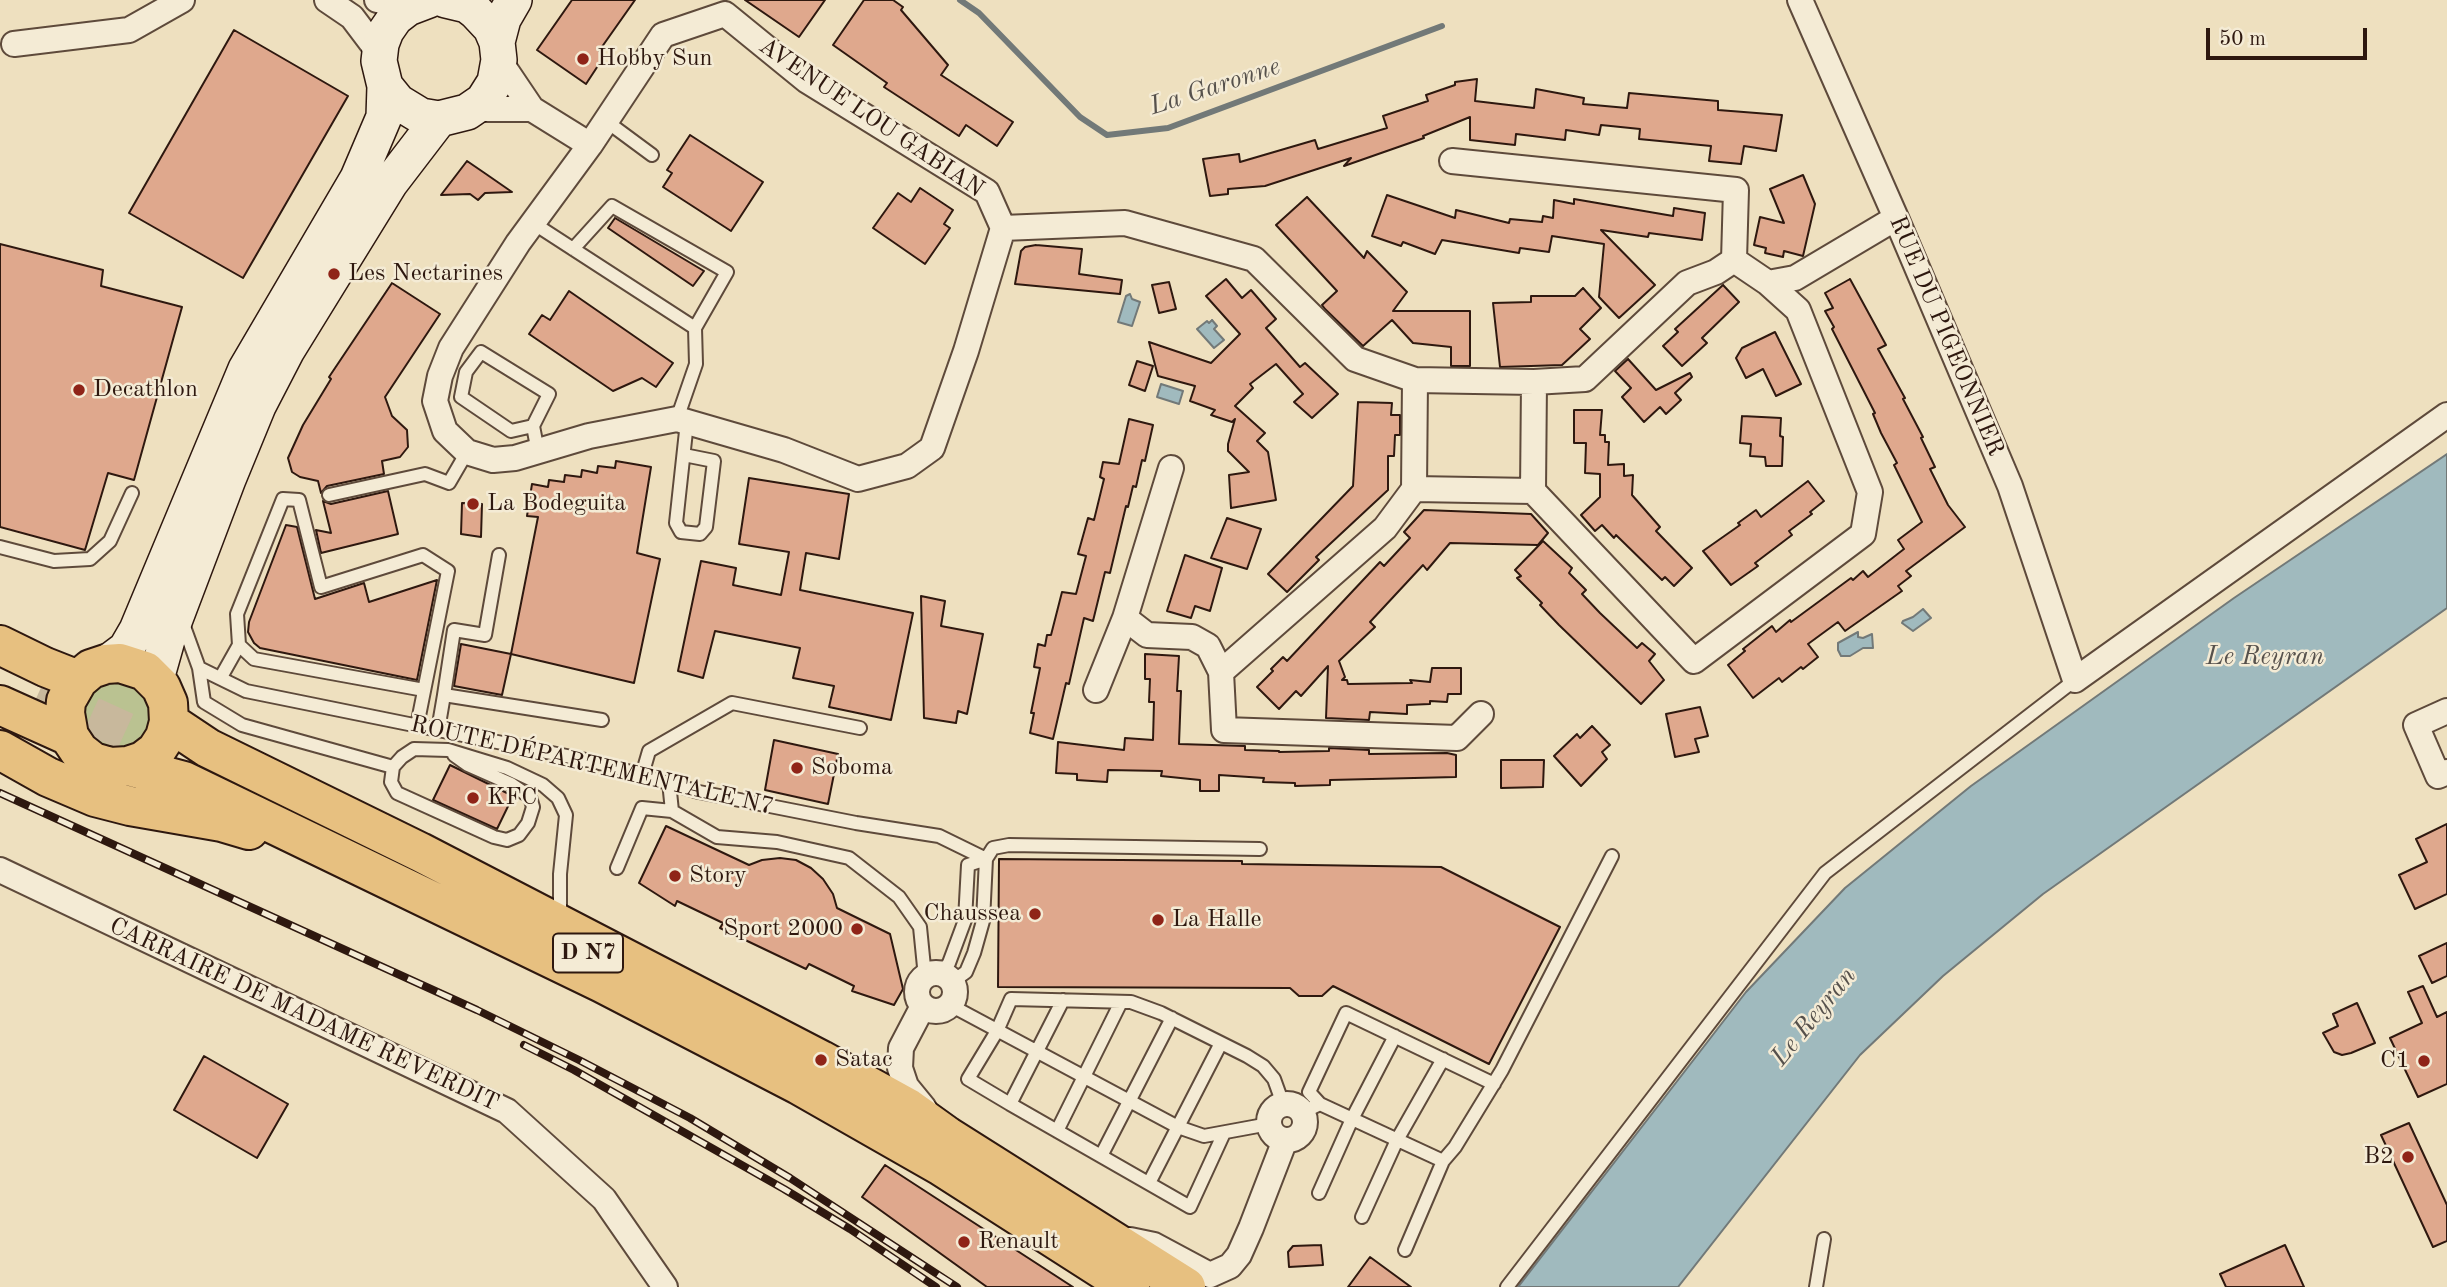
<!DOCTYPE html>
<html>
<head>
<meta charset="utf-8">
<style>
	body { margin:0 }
	#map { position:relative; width:2447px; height:1287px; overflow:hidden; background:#eee0bf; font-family:"Old Standard TT",serif }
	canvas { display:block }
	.scale { position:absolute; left:2206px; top:28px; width:161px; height:32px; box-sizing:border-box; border:4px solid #2e180f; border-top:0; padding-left:9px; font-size:21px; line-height:24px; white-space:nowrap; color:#2e180f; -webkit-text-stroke:5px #f4ebd5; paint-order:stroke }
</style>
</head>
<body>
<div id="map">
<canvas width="2447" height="1287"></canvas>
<div class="scale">50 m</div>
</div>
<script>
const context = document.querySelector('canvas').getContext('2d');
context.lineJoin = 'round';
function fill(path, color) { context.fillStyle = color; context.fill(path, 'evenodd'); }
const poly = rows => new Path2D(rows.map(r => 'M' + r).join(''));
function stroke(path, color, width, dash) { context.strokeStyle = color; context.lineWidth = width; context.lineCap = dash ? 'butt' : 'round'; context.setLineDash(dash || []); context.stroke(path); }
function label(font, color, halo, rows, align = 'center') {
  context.font = font + ' "Old Standard TT",serif'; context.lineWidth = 5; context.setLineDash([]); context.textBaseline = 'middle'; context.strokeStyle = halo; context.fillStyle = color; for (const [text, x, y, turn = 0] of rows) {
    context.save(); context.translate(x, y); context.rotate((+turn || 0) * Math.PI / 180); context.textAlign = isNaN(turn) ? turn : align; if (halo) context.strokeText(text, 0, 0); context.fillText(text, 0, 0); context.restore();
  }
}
fill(poly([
	[112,675,155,699,145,745,113,755,81,732,83,694]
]), '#bac291');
const water = poly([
	[1130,294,1132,299,1140,302,1132,326,1118,322,1126,296,1130,294],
	[1212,320,1217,326,1214,329,1224,340,1214,348,1197,329,1207,321,1209,323,1212,320],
	[1161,384,1183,391,1179,404,1157,397,1161,384],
	[2447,454,2447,608,2043,894,1943,976,1860,1055,1678,1287,1518,1287,1746,992,1845,888,1971,786,2234,598,2447,454],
	[1923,609,1931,618,1913,631,1902,623,1903,621,1913,617,1923,609],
	[1858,632,1858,637,1863,638,1872,634,1873,648,1863,648,1850,656,1841,656,1838,650,1838,643,1858,632]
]);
fill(water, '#a0babe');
stroke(water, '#727978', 2);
stroke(poly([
	[960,0,979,13,1080,117,1107,135,1168,128,1442,26]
]), '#727978', 6);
const building = poly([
	[572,0,635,0,599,51,605,55,586,84,537,50,572,0],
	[745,0,825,0,799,37,745,0],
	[864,0,893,0,903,7,901,10,948,65,941,75,1013,122,997,146,966,125,959,136,884,87,887,83,833,45,864,0],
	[234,30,348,96,243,278,129,213,234,30],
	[1477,79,1475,101,1534,108,1536,89,1584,98,1583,104,1627,108,1629,93,1718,101,1718,110,1782,115,1776,151,1744,146,1741,164,1709,161,1711,146,1639,139,1640,129,1601,125,1599,135,1566,130,1565,140,1516,134,1515,145,1470,140,1470,117,1423,136,1424,138,1344,166,1351,158,1265,186,1228,189,1228,194,1210,196,1203,159,1239,154,1240,162,1315,140,1318,149,1387,128,1383,116,1428,101,1426,95,1455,85,1455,82,1477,79],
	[690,135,763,182,731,231,663,187,672,173,667,170,690,135],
	[467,161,486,174,512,192,485,193,478,200,470,194,441,195,467,161],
	[1803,175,1815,204,1803,256,1784,251,1783,257,1765,253,1766,248,1754,245,1760,217,1784,223,1770,189,1803,175],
	[920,188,953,210,944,224,950,228,925,264,873,228,898,193,911,202,920,188],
	[1387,195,1455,218,1456,210,1509,223,1510,219,1542,222,1543,216,1553,218,1554,200,1574,204,1574,199,1673,216,1674,208,1705,213,1702,240,1649,233,1648,237,1601,230,1655,285,1619,318,1599,297,1604,244,1552,236,1549,252,1520,248,1519,253,1442,240,1435,254,1403,242,1401,246,1372,236,1387,195],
	[1307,197,1364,258,1367,251,1407,292,1393,311,1470,311,1470,366,1451,366,1451,347,1413,343,1392,320,1363,346,1325,309,1322,305,1337,291,1276,225,1307,197],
	[615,218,704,271,693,286,608,228,615,218],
	[0,244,103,270,101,286,182,307,134,480,108,473,85,550,0,527,0,244],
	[1036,245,1082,249,1079,274,1122,280,1120,294,1015,284,1021,251,1025,247,1036,245],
	[1226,279,1242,298,1251,290,1276,319,1266,328,1300,367,1305,363,1338,394,1312,418,1294,402,1303,394,1276,364,1250,384,1253,388,1235,406,1265,433,1257,441,1268,452,1276,500,1231,508,1229,475,1249,472,1228,451,1228,444,1235,419,1232,422,1211,415,1215,410,1190,401,1195,386,1158,376,1149,342,1211,363,1240,334,1206,296,1226,279],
	[1850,279,1886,345,1878,349,1905,398,1903,399,1923,437,1921,438,1935,467,1930,469,1948,505,1965,527,1906,571,1911,576,1898,586,1902,591,1845,631,1838,622,1808,644,1818,657,1803,669,1801,667,1782,682,1779,678,1753,698,1728,665,1745,651,1743,649,1772,626,1776,632,1790,620,1791,622,1851,578,1853,580,1863,571,1868,577,1904,549,1898,540,1922,522,1894,465,1897,463,1881,433,1873,414,1875,413,1832,329,1834,327,1825,311,1833,308,1825,293,1850,279],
	[1169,282,1176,309,1159,313,1152,285,1169,282],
	[392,283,440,314,385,397,392,416,407,430,408,447,400,457,382,461,384,474,327,486,321,493,318,481,300,477,292,472,288,458,303,425,331,379,329,377,392,283],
	[1723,285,1739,302,1702,338,1707,343,1682,366,1663,346,1678,332,1675,329,1723,285],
	[1583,288,1601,308,1580,329,1590,339,1562,365,1500,367,1493,303,1531,302,1531,296,1575,296,1583,288],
	[569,291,673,363,656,387,642,378,613,391,529,334,542,315,550,320,569,291],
	[1775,332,1801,384,1776,396,1763,369,1746,378,1736,358,1742,348,1775,332],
	[1628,359,1656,390,1690,373,1692,377,1675,393,1681,400,1666,414,1660,407,1644,422,1622,397,1631,388,1615,371,1628,359],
	[1137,361,1153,366,1145,391,1129,385,1137,361],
	[1358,402,1392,403,1391,415,1400,415,1400,435,1395,435,1394,456,1388,456,1388,490,1316,557,1319,560,1287,592,1268,574,1353,486,1358,402],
	[1574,410,1602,410,1600,435,1605,435,1605,442,1609,442,1608,465,1624,464,1624,476,1633,475,1632,495,1660,527,1656,531,1692,568,1674,586,1665,577,1662,580,1616,535,1614,538,1602,525,1595,531,1581,515,1600,497,1600,474,1585,473,1586,443,1574,443,1574,410],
	[1742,416,1781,418,1780,436,1783,437,1782,466,1766,466,1765,457,1750,456,1751,444,1740,443,1742,416],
	[1129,419,1153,425,1145,461,1142,460,1136,487,1133,486,1128,507,1126,506,1110,573,1105,572,1093,621,1084,618,1069,684,1066,683,1053,739,1030,733,1034,713,1031,713,1040,668,1034,667,1038,644,1045,646,1047,635,1051,635,1062,592,1076,594,1086,556,1078,554,1088,518,1094,520,1104,479,1100,477,1103,462,1119,464,1129,419],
	[616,461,651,467,637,553,660,559,634,683,511,654,538,517,527,516,532,484,548,487,549,480,564,482,565,475,581,477,582,470,597,473,598,466,615,468,616,461],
	[749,478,849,494,839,559,806,553,800,590,913,613,891,720,829,707,834,686,793,678,800,648,715,631,703,678,678,671,701,561,736,568,733,585,781,595,789,552,739,544,749,478],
	[1808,481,1824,501,1810,512,1812,514,1789,531,1792,535,1755,563,1758,566,1731,585,1703,551,1740,525,1738,523,1756,510,1761,517,1808,481],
	[388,491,398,534,321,553,316,530,331,533,323,501,331,504,388,491],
	[462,503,482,504,481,537,461,534,462,503],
	[1424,510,1531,514,1548,533,1538,545,1450,543,1427,570,1423,565,1370,622,1375,627,1339,661,1345,677,1342,680,1347,680,1348,684,1412,683,1410,680,1430,682,1432,668,1461,668,1461,694,1448,694,1447,702,1430,701,1430,704,1407,705,1407,714,1370,712,1369,720,1326,718,1328,666,1301,696,1296,691,1279,709,1257,687,1273,671,1271,669,1283,657,1287,661,1380,562,1384,566,1410,538,1404,532,1424,510],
	[1227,518,1261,529,1247,569,1211,558,1227,518],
	[286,525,297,527,315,599,364,583,369,602,437,580,417,680,260,648,254,643,248,632,249,622,286,525],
	[1543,541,1572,568,1569,573,1586,590,1582,594,1600,613,1637,648,1642,643,1655,654,1649,661,1664,680,1641,704,1559,625,1540,605,1542,603,1517,578,1521,576,1515,570,1543,541],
	[1185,555,1222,568,1210,611,1195,606,1191,618,1167,611,1185,555],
	[921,596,945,601,941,626,983,634,967,714,958,711,956,723,924,718,921,596],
	[461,644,511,654,502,695,454,686,461,644],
	[1145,654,1179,656,1177,691,1181,691,1179,744,1245,746,1245,750,1279,751,1279,752,1329,751,1329,748,1369,750,1369,754,1447,753,1456,755,1456,777,1330,780,1330,785,1295,786,1295,783,1263,782,1264,778,1219,775,1219,791,1200,791,1200,780,1161,776,1162,771,1108,770,1107,782,1077,780,1077,774,1056,773,1058,742,1124,750,1125,738,1153,740,1154,702,1149,702,1150,679,1145,679,1145,654],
	[1700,707,1708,736,1695,739,1699,752,1675,757,1666,714,1700,707],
	[1592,726,1610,745,1602,752,1607,759,1581,786,1554,756,1577,734,1580,738,1592,726],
	[774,740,838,754,828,804,765,790,774,740],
	[1501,760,1544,760,1543,787,1501,788,1501,760],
	[450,765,513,796,497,829,433,800,450,765],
	[2447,824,2447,894,2415,909,2399,875,2427,862,2416,839,2447,824],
	[666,826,749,865,762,860,780,858,796,860,811,868,823,879,833,894,837,908,890,934,903,989,894,1005,852,991,854,986,809,964,806,969,720,928,723,923,677,901,675,906,639,883,666,826],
	[999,859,1242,861,1242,864,1441,867,1560,927,1489,1064,1333,986,1322,996,1299,996,1290,988,998,987,999,859],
	[2447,943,2447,976,2432,983,2419,956,2447,943],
	[2423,986,2437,1017,2447,1012,2447,1084,2418,1097,2390,1038,2422,1023,2408,992,2423,986],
	[2357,1003,2375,1043,2351,1053,2342,1055,2334,1052,2323,1033,2338,1026,2333,1014,2357,1003],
	[204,1056,288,1104,257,1158,174,1110,204,1056],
	[2409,1123,2447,1205,2447,1241,2433,1247,2381,1135,2409,1123],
	[885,1165,1073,1287,987,1287,862,1197,885,1165],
	[1321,1245,1323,1265,1289,1267,1288,1252,1293,1246,1321,1245],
	[2285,1245,2304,1287,2226,1287,2220,1274,2285,1245],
	[1370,1257,1411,1287,1348,1287,1370,1257]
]);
fill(building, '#dfa88d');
stroke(building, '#2e180f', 2);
stroke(poly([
	[39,692,226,777]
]), '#c8b89c', 38, [38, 19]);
const lane = poly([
	[606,121,652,155],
	[533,223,695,328,727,272,612,206,573,249],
	[677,419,696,364,695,328],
	[533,426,511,431,461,397,466,372,481,352,549,394,533,426,538,452],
	[684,455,714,461,706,527,700,534,681,532,676,523,687,422],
	[329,495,425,474,449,483,467,452],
	[0,547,54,561,90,559,110,541,132,493],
	[182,621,199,668,204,702,242,725,393,767,402,757,414,749,448,750,507,768,543,785,558,798,566,815,560,874,560,918],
	[239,645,254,659,424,690],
	[199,668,246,691,596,762,699,792,856,823,939,836,986,859],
	[221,677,239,645,237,614,283,499,299,500,321,587,423,555,448,571,417,726],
	[444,695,454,630,485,635,499,555],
	[438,730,444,695,602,720],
	[393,767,391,782,397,793,494,837,507,840,519,835,528,823,533,807,530,797,511,784,468,765,454,755],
	[642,775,649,751,732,703,860,728],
	[669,782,672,811,717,837,777,842,849,858,899,897,920,927,925,977],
	[986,859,993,848,1009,845,1260,849],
	[617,868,642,808,672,811],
	[941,974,949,963,965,920,968,865,986,859],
	[952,982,966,972,974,953,983,921,986,859],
	[1063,1000,1010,1104,1190,1207,1224,1133],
	[950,1005,1178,1127,1204,1136,1269,1124],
	[1010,1104,968,1079,997,1031,1011,999,1131,1002,1161,1013,1247,1056,1263,1066,1274,1079,1283,1104],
	[1320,1104,1309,1092,1346,1013,1494,1084],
	[1303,1112,1320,1104,1443,1161,1455,1147,1502,1070,1612,856],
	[1057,1131,1121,1002],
	[1101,1156,1172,1018],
	[1149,1183,1221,1043],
	[1319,1193,1352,1119,1395,1036],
	[1362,1217,1397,1140,1443,1059],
	[1405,1250,1443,1161],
	[1507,1287,1825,873,2075,680],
	[1816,1287,1824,1239]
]);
const street = poly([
	[327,0,352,17,380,54],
	[377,0,408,8],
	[1800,0,1896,218,2010,486,2075,680,2447,415],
	[14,44,129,30,182,0],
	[471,109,532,109,499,60],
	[532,109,590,145,518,243,451,348,440,376,435,401,445,431,467,452,493,460,515,458,589,436,677,419,784,450,858,479,907,466,932,448,966,351,1003,228,987,192,806,80,725,14,663,35,590,145],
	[1452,161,1736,190,1734,260],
	[1003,228,1125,223,1254,259,1355,359,1415,380,1534,382,1533,491,1414,489,1415,380],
	[1534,382,1585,379,1687,283,1716,272,1734,260,1768,283,1795,278,1896,218],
	[1171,468,1125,618,1147,635,1192,637,1208,646,1221,672],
	[1414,489,1385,528,1221,672,1224,730,1457,738,1481,714],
	[1533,491,1694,661,1863,534,1870,492,1798,310,1768,283],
	[1096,690,1125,618],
	[2447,711,2416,725,2438,776,2447,772],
	[0,870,507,1111,604,1199,665,1287],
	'917 992a19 19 0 1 1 38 0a19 19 0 1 1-38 0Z',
	[923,1006,901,1048,900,1068,906,1086,924,1108],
	'1269 1122a18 18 0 1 1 36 0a18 18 0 1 1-36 0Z',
	[1130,1240,1154,1245,1210,1275,1230,1266,1239,1255,1251,1228,1285,1140]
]);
const secondary = poly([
	[429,0,408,8,395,18,386,31,381,44,379,61,385,86,398,102,421,116,439,119,467,112,483,101,495,82,499,60,497,42,491,28,476,12,467,5,446,0],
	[497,42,503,19,514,0],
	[106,664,126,649,137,630,246,369,358,178,384,117,385,86],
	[156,679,167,640,228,479,258,406,287,350,390,183,439,119]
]);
const primary = poly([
	[0,645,45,667,78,680],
	[0,705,69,736],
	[169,722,208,748,420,852,821,1060,908,1108,947,1136,1186,1287],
	[0,750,48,777,95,797,130,806,222,822,249,830],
	[128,766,143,761,156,751,165,737,169,722,168,703,161,687,145,671,120,663,106,664,91,669,78,680,66,701,65,713,69,736,79,751,93,762,110,767,128,766,184,781,602,983,799,1085,941,1166,1130,1287]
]);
stroke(lane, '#5e4a3b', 16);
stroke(street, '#5e4a3b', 28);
stroke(secondary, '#2e180f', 38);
stroke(primary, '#2e180f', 42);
stroke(lane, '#f4ebd5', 12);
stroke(street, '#f4ebd5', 24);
stroke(secondary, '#f4ebd5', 35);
stroke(primary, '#e7c080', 38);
const rail = poly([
	[0,793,477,1010,579,1060,690,1118,790,1178,957,1287],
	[524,1045,574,1070,784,1189,850,1229,936,1287]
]);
stroke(rail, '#2e180f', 8);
stroke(rail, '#f4ebd5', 5, [16]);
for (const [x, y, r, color] of [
	[583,59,7,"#8f2418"],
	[334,274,7,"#8f2418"],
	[79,390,7,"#8f2418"],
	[473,504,7,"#8f2418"],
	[797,768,7,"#8f2418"],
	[473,798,7,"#8f2418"],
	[675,876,7,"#8f2418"],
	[1035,914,7,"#8f2418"],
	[1158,920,7,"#8f2418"],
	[857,929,7,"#8f2418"],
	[821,1060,7,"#8f2418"],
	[2424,1061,7,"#8f2418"],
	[2408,1157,7,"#8f2418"],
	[964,1242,7,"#8f2418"]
]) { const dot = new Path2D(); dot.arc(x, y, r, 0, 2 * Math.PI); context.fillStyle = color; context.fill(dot); stroke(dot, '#f4ebd5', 2.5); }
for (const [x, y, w] of [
	[588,953,70]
]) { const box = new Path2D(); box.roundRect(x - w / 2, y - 19.5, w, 39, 5); context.fillStyle = '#f4ebd5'; context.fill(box); stroke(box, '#2e180f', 2); }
label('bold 23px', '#2e180f', null, [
	["D N7",588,953]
]);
label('24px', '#2e180f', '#f4ebd5', [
	["Hobby Sun",597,59],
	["Les Nectarines",348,274],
	["Decathlon",93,390],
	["La Bodeguita",487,504],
	["Soboma",811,768],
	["KFC",487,798],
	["Story",689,876],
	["Chaussea",1021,914,"right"],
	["La Halle",1172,920],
	["Sport 2000",843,929,"right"],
	["Satac",835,1060],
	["C1",2410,1061,"right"],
	["B2",2394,1157,"right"],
	["Renault",978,1242]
], 'left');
label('24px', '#2e180f', '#f4ebd5', [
	["AVENUE LOU GABIAN",871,118,34],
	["RUE DU PIGEONNIER",1946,336,67],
	["ROUTE DÉPARTEMENTALE N7",592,766,13],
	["CARRAIRE DE MADAME REVERDIT",304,1015,25]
]);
label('italic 26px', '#56514c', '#f4ebd5', [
	["La Garonne",1215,87,-18],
	["Le Reyran",2265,657],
	["Le Reyran",1814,1017,-51]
]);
</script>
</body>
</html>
